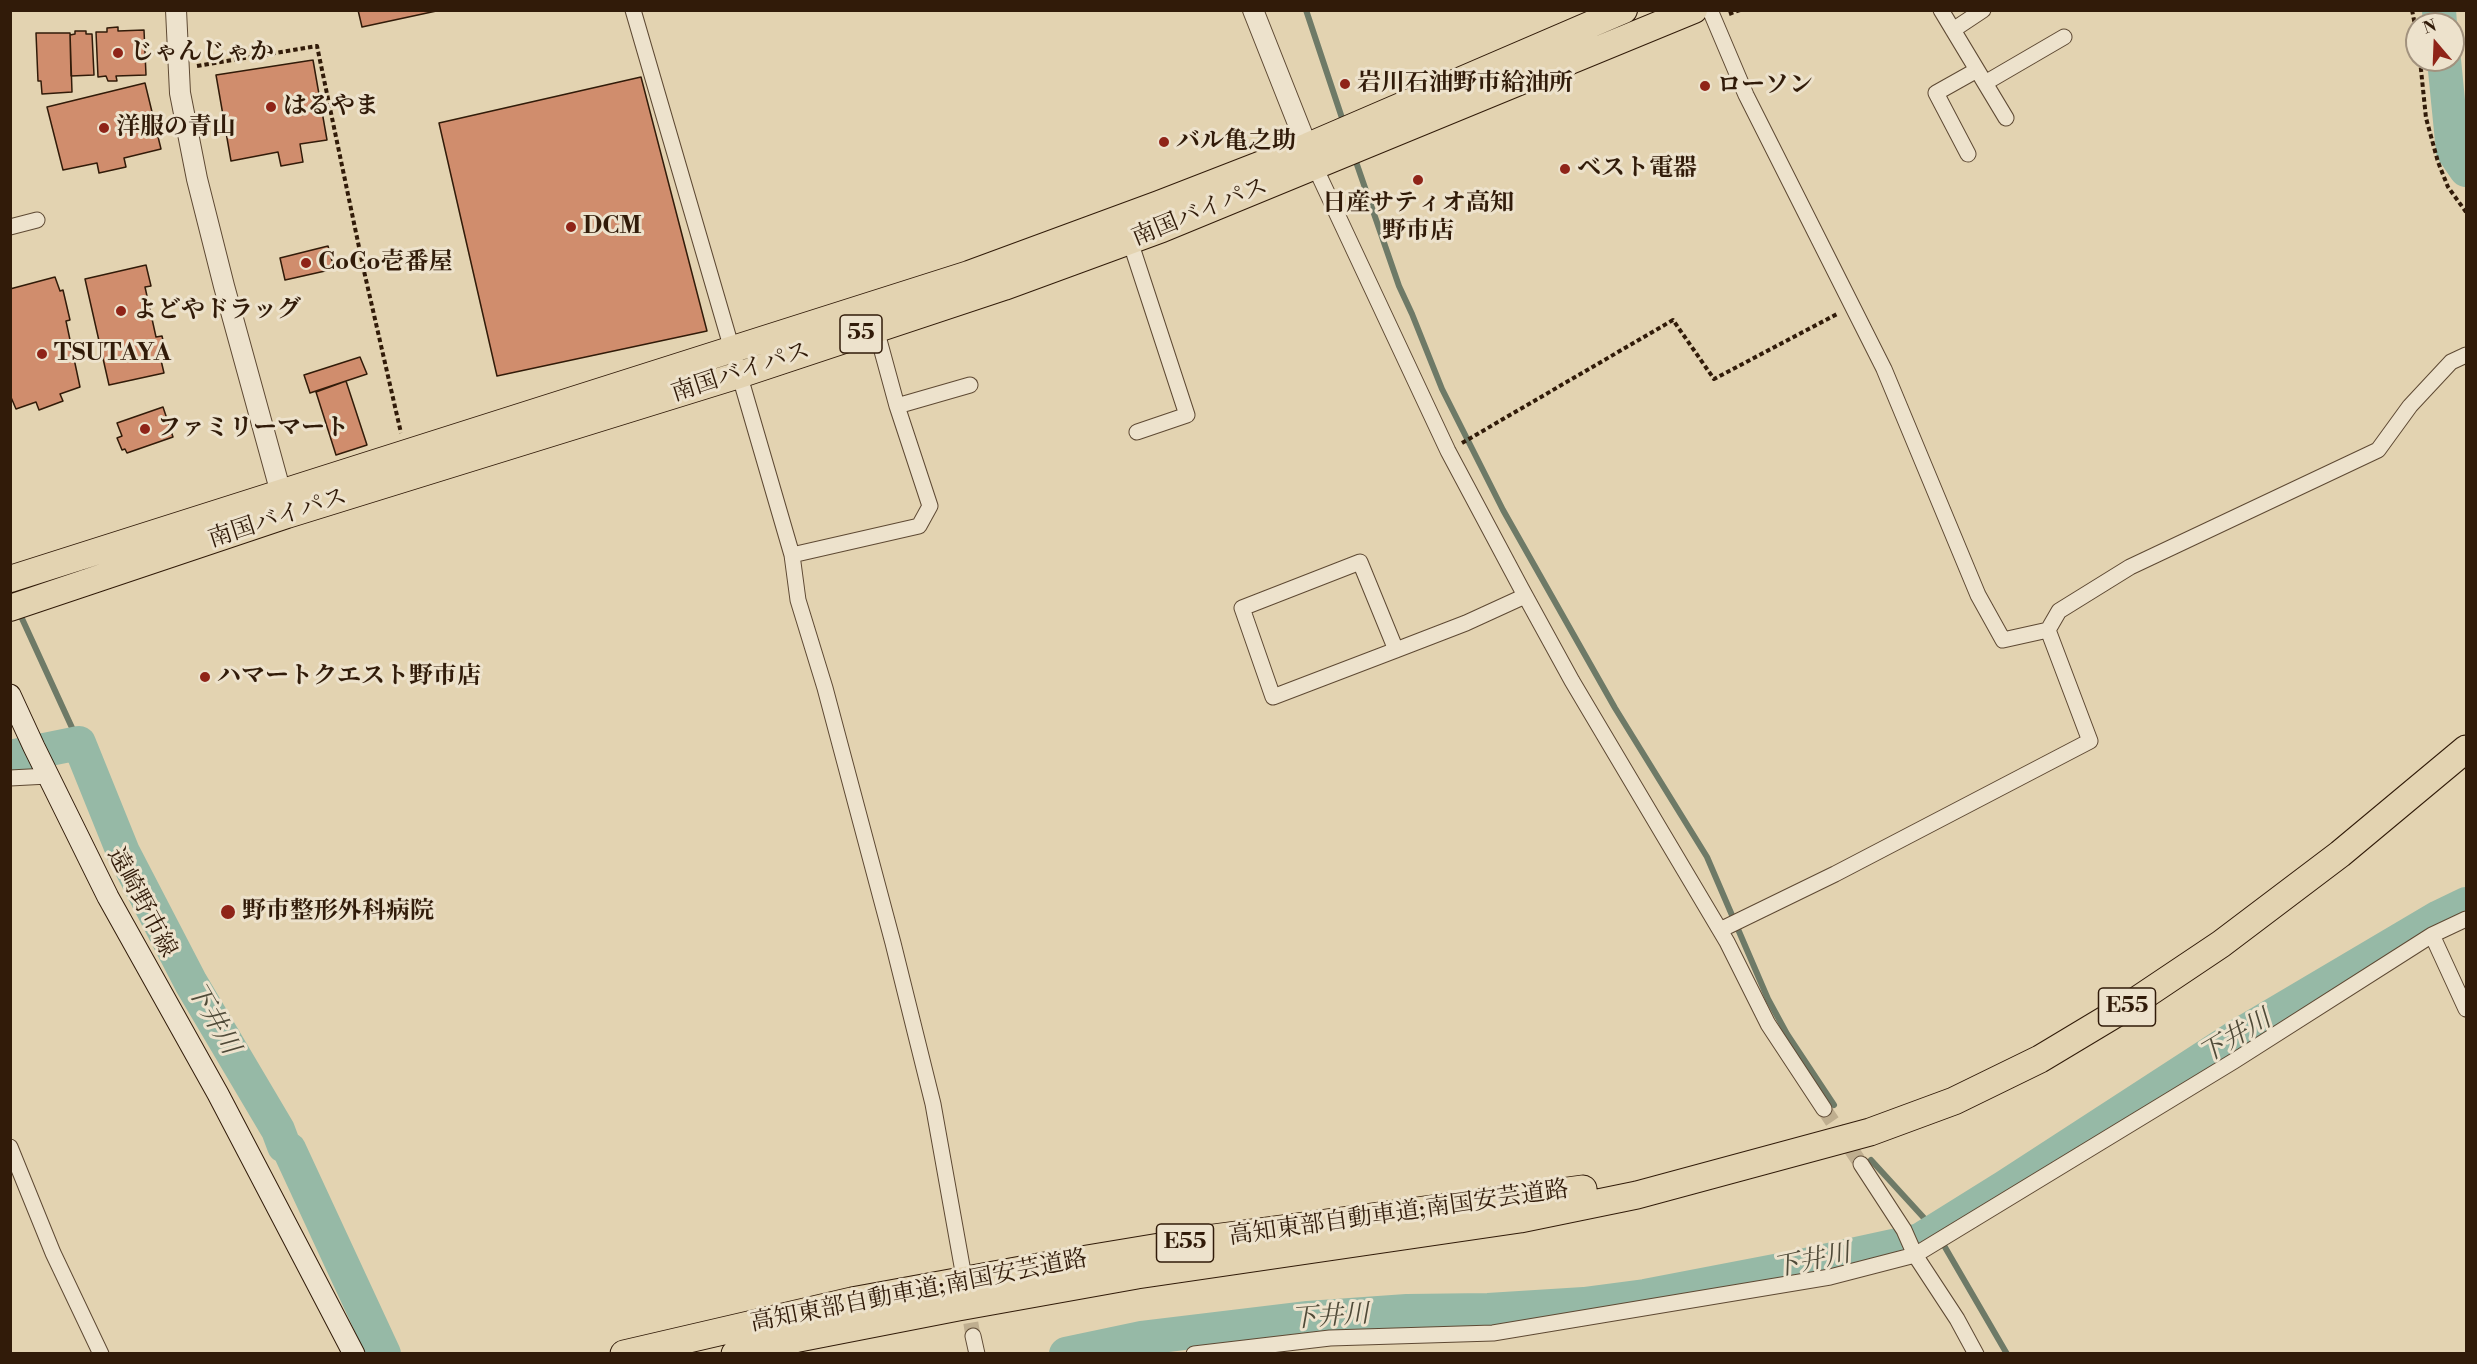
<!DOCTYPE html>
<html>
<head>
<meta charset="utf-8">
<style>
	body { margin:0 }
	#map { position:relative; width:2477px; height:1364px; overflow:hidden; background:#e3d3b1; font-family:"Libre Bodoni",serif }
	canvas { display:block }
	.frame { position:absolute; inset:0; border:12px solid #311b09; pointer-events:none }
	.north { position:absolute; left:2405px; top:12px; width:60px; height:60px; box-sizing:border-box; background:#ede2cc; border:2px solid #a2927e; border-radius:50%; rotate:341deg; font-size:16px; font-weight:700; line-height:24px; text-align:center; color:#311b09 }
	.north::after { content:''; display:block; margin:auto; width:21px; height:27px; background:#8f2418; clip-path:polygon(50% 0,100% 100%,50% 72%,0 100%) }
</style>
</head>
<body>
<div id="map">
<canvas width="2477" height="1364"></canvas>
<div class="frame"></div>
<div class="north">N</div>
</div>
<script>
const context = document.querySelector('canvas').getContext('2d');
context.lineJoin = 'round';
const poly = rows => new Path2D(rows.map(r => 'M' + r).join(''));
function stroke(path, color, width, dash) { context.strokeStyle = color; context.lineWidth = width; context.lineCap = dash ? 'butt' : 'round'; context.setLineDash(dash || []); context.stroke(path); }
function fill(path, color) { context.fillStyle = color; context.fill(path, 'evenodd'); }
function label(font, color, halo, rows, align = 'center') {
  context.font = font + ' "Libre Bodoni","Noto Serif JP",serif'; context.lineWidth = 6; context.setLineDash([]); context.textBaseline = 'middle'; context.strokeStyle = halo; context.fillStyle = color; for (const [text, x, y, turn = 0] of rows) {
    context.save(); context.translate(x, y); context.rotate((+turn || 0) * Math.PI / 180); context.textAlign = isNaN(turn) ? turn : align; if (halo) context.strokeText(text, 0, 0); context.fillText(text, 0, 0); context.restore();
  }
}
stroke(poly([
	[1306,10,1344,124],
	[1354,156,1399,286,1412,314,1442,389,1503,510,1615,708,1707,857,1768,999,1787,1034,1834,1105],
	[19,612,79,743],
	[1871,1160,1935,1230,2007,1354]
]), '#6e7a67', 6);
stroke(poly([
	[2439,10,2440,24],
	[2444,60,2453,151,2466,170],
	[10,757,79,743,123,852,191,983,278,1130,284,1146,289,1149,384,1354],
	[1066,1354,1142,1338,1308,1318,1407,1311,1488,1310,1584,1304,1645,1296,1796,1267,1920,1240,2005,1187,2236,1037,2439,917,2466,904]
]), '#96b9a6', 34);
const building = poly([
	[358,10,441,10,362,27,358,10],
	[118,27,118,31,144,30,146,75,116,76,117,81,108,81,106,76,98,77,96,32,107,32,107,28,118,27],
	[75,31,86,31,86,34,92,34,94,75,71,76,70,35,75,34,75,31],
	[36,33,70,33,72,92,42,94,41,81,38,81,36,33],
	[313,60,327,140,300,144,303,162,281,166,278,152,231,161,216,75,313,60],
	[641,77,707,331,497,376,439,123,641,77],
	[145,83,161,149,124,158,126,167,99,173,97,163,63,170,47,107,145,83],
	[328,246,334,269,285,280,280,258,328,246],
	[146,265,151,286,145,287,156,337,162,336,166,354,160,356,164,373,109,385,85,279,146,265],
	[55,277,60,291,63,290,70,320,66,321,80,387,60,394,63,401,39,410,36,402,16,409,10,395,10,289,55,277],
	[360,357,367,374,310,393,304,375,360,357],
	[346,381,367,445,336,455,316,392,346,381],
	[163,407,173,437,127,453,125,449,122,450,117,438,122,436,117,423,163,407]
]);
fill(building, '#d08d6d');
stroke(building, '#311b09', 1.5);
stroke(poly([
	[1824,1109,1861,1164],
	[967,1300,973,1336]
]), '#bfae8f', 15, [15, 8]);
const minor = poly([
	[633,10,792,555,798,600,825,688,893,943,933,1104,962,1266],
	[1710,10,1746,95,1884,369,1978,595,2003,640,2048,630,2059,611,2130,567,2378,450,2410,406,2451,362,2466,355],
	[1941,10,2006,118],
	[1953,30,1983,10],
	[1985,83,2064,37],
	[1968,154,1936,93,1977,70],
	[1315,167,1448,451,1521,588,1572,681,1727,942,1768,1024,1824,1109],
	[10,227,37,220],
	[1130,241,1187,415,1137,432],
	[897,406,970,385],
	[792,555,919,526,930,506,897,406,876,329],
	[1396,650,1360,562,1242,608,1273,697,1396,650,1466,623,1525,596],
	[10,778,48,776],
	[1720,930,1835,874,2090,741,2048,630],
	[2432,935,2466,1009],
	[10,1147,53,1253,101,1354],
	[1861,1164,1904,1230,1915,1255,1957,1319,1976,1354],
	[973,1336,977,1354],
	[1194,1354,1330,1338,1493,1333,1830,1277,1915,1255,2234,1061,2432,935,2466,919]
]);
const tertiary = poly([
	[176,10,180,93,197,179,224,286,284,504],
	[1253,10,1312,159]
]);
const secondary = poly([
	[10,695,34,747,108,897,218,1094,354,1354]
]);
const trunk = poly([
	[10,579,969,274,1159,204,1308,146,1624,10],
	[10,608,287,515,739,375,1004,287,1162,229,1694,10]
]);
const motorway = poly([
	[624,1354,852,1301,1027,1269,1214,1238,1583,1189],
	[735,1354,799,1338,958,1307,1137,1275,1520,1219,1637,1195,1870,1132,1954,1101,2040,1059,2130,1005,2221,944,2340,854,2466,749]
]);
stroke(minor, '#5e4933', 17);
stroke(tertiary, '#5e4933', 22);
stroke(secondary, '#311b09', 23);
stroke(trunk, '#311b09', 28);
stroke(motorway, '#311b09', 29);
stroke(poly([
	[2412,10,2417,35],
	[1729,14,1740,10],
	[2420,60,2426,118,2438,162,2448,187,2466,212],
	[197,66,317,46,364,271,401,433],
	[1462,443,1673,320,1714,379,1839,313]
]), '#311b09', 4, [4.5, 3]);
stroke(minor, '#ede2cc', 15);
stroke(tertiary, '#ede2cc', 20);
stroke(secondary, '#ede2cc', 21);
stroke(trunk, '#e3d3b1', 26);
stroke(motorway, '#e3d3b1', 27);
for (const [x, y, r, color] of [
	[118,53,6,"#8f2418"],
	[1345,84,6,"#8f2418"],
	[1705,86,6,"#8f2418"],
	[271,107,6,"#8f2418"],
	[104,128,6,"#8f2418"],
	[1164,142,6,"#8f2418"],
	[1565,169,6,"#8f2418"],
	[1418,180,6,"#8f2418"],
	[571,227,6,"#8f2418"],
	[306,263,6,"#8f2418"],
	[121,311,6,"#8f2418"],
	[42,354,6,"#8f2418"],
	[145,429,6,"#8f2418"],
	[205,677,6,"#8f2418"],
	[228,912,8,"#8f2418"]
]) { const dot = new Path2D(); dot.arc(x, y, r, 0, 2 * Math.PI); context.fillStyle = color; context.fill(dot); stroke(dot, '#ede2cc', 2); }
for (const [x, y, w] of [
	[861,334,42],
	[2127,1007,57],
	[1185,1243,57]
]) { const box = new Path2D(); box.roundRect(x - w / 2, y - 19, w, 38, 4.5); context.fillStyle = '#ede2cc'; context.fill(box); stroke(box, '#311b09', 1.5); }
label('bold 22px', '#311b09', null, [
	["55",861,334],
	["E55",2127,1007],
	["E55",1185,1243]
]);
label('bold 24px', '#311b09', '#ede2cc', [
	["じゃんじゃか",130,53],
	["岩川石油野市給油所",1357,84],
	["ローソン",1717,86],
	["はるやま",283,107],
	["洋服の青山",116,128],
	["バル亀之助",1176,142],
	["ベスト電器",1577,169],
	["日産サティオ高知",1418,204,"center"],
	["野市店",1418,232,"center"],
	["DCM",583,227],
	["CoCo壱番屋",318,263],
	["よどやドラッグ",133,311],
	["TSUTAYA",54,354],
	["ファミリーマート",157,429],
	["ハマートクエスト野市店",217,677],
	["野市整形外科病院",242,912]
], 'left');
label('24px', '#311b09', '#ede2cc', [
	["南国バイパス",1200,213,-22],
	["南国バイパス",741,373,-18],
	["南国バイパス",278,519,-18],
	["遠崎野市線",141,903,62],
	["高知東部自動車道;南国安芸道路",1399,1214,-8],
	["高知東部自動車道;南国安芸道路",919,1292,-11]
]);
label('italic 26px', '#4f4a38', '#ede2cc', [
	["下井川",212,1019,60],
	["下井川",2236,1038,-31],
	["下井川",1812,1262,-12],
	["下井川",1330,1318,-4]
]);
</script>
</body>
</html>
